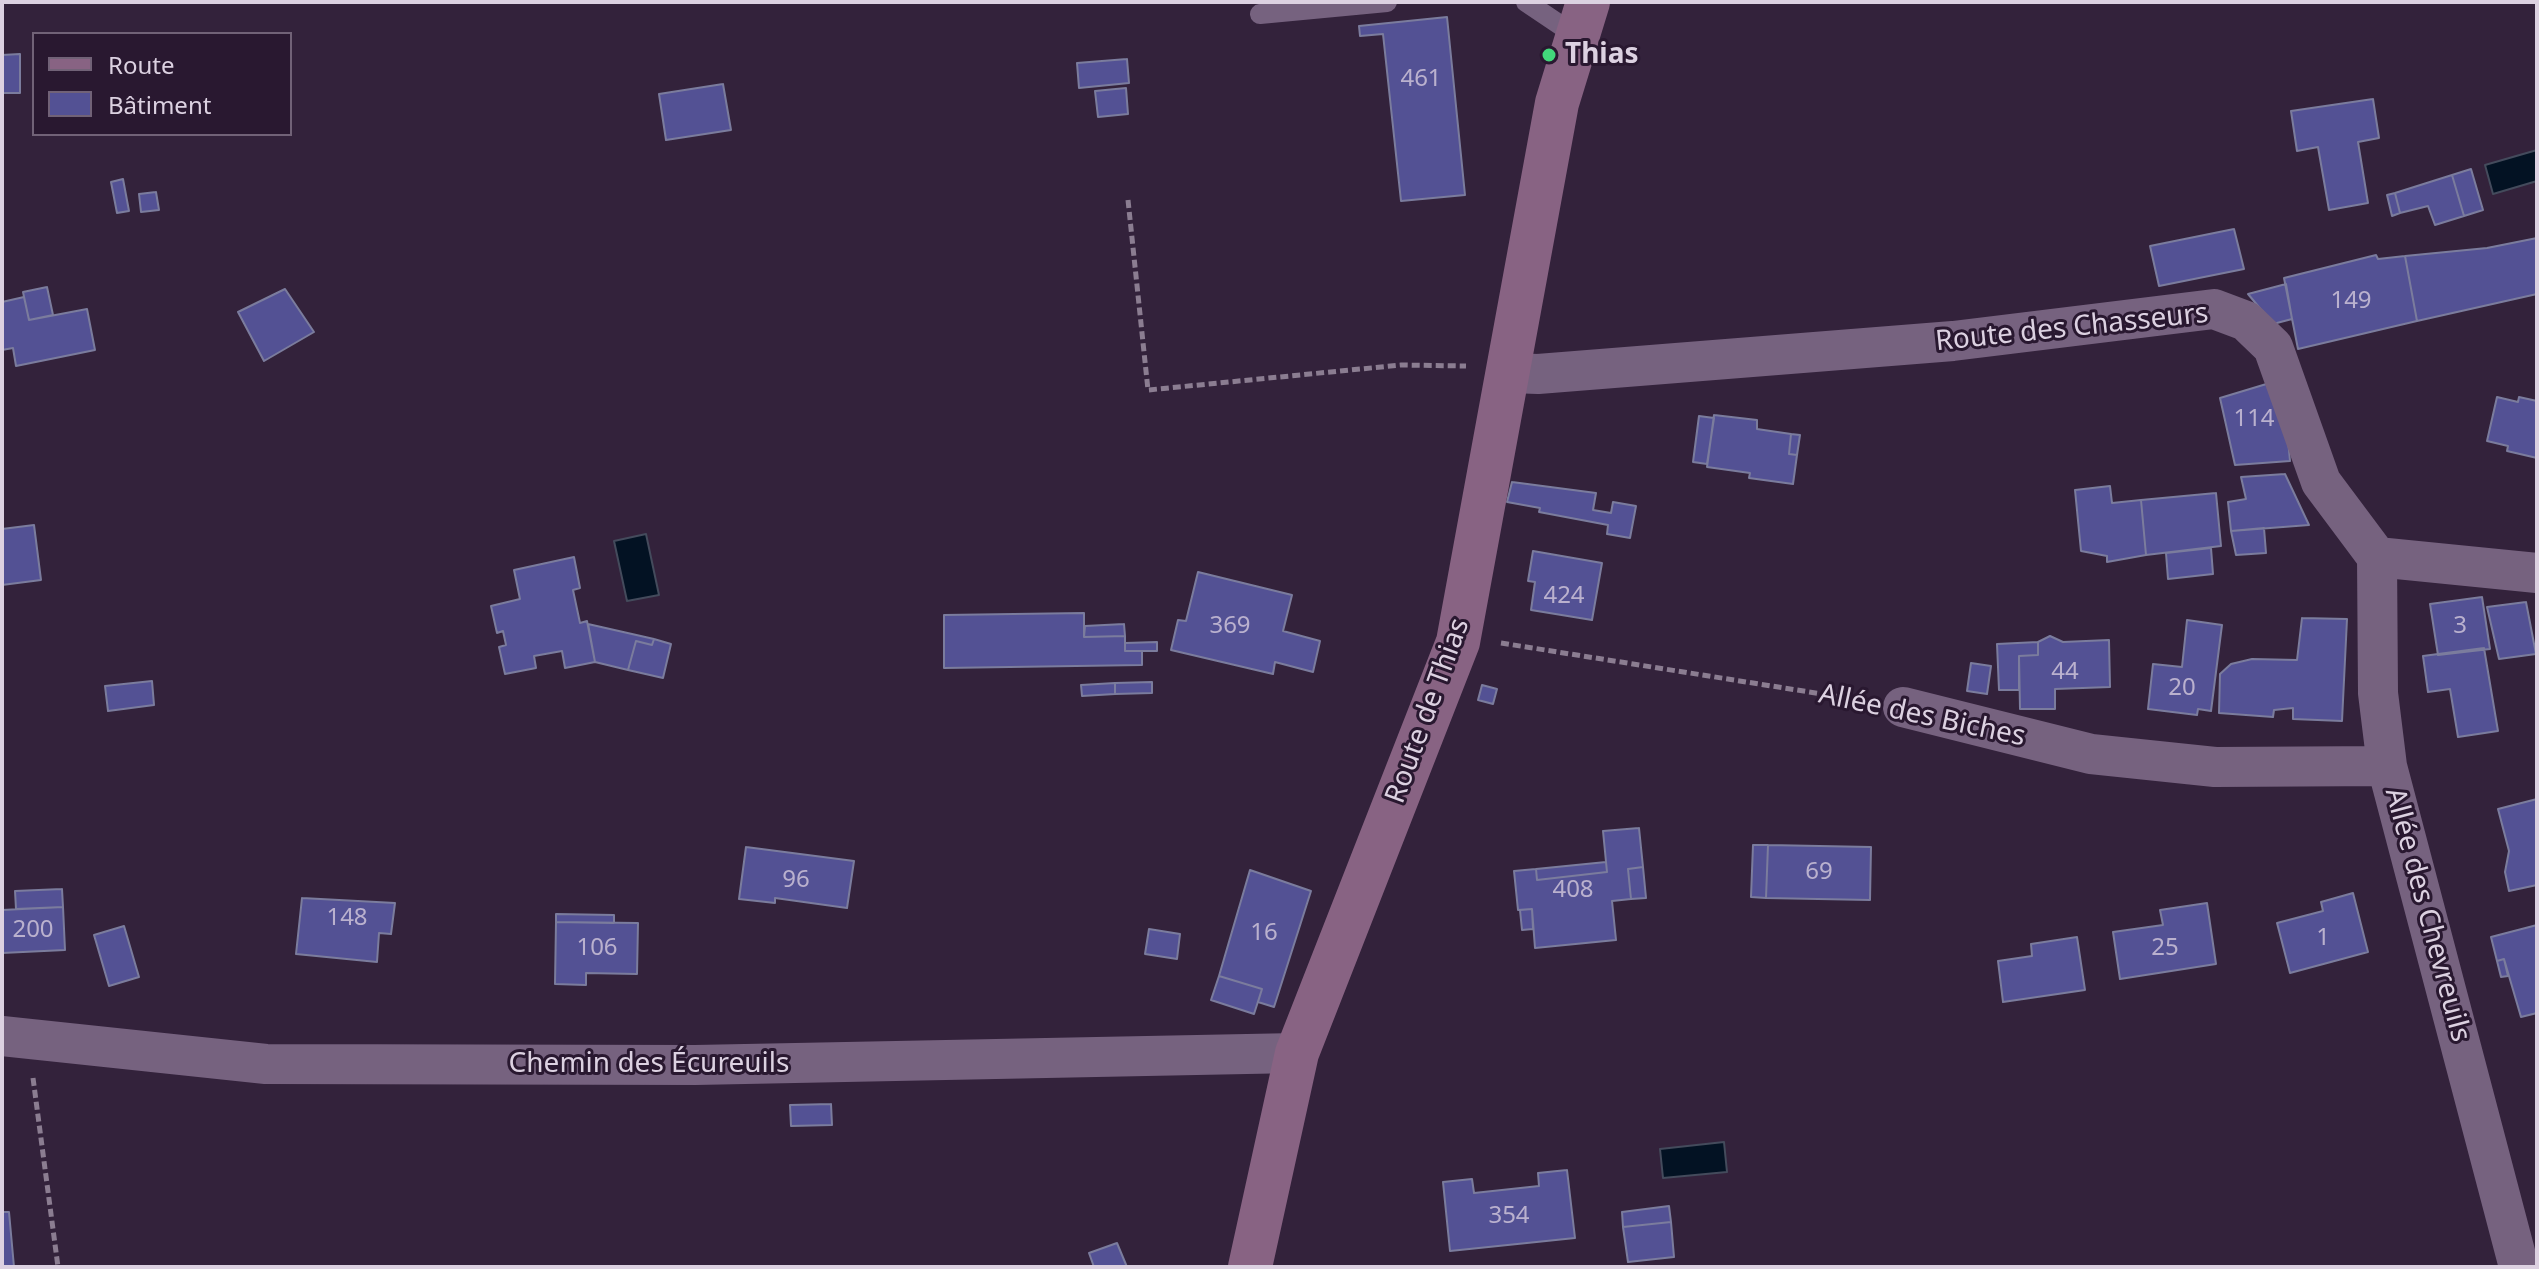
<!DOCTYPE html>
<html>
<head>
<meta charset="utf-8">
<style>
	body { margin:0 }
	#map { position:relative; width:2539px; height:1269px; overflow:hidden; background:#33223b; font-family:"Noto Sans",sans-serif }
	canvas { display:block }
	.frame { position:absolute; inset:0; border:4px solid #dcd1e1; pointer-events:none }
	.legend { position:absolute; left:32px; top:32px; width:260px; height:104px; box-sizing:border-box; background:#291830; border:2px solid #716277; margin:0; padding:10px 14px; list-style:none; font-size:24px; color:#dcd1e1 }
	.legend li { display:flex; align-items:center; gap:16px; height:40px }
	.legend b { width:40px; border:2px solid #716277 }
</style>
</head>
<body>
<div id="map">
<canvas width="2539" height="1269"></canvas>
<div class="frame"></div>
<ul class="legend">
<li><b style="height:10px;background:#886383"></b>Route</li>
<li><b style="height:22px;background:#535194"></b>Bâtiment</li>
</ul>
</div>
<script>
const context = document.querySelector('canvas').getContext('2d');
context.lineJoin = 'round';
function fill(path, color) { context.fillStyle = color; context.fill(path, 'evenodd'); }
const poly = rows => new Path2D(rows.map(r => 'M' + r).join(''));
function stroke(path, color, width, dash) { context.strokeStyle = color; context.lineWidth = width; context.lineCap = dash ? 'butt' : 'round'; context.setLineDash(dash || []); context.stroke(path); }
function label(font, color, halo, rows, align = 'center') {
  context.font = font + ' "Noto Sans",sans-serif'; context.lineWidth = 6; context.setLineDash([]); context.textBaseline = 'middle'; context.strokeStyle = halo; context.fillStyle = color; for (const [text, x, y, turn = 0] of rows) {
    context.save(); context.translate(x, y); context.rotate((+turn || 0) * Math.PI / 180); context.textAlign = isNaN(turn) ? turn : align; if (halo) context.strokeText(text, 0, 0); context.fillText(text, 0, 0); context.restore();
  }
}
const water = poly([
	[2537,150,2537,181,2493,194,2485,165,2537,150],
	[646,534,659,595,627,601,614,541,646,534],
	[1724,1142,1727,1172,1663,1178,1660,1149,1724,1142]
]);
fill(water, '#031223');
stroke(water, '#444b5c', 2);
const building = poly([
	[1447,17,1465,195,1401,201,1383,34,1360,36,1359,26,1447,17],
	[20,54,20,93,2,93,2,55,20,54],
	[1127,59,1129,83,1079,88,1077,63,1127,59],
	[723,84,731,130,666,140,659,94,723,84],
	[1126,88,1128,114,1098,117,1095,91,1126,88],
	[2373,99,2379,138,2358,142,2368,203,2329,210,2318,147,2297,151,2291,111,2373,99],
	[2471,169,2483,210,2464,216,2452,175,2471,169],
	[2452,175,2464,216,2435,225,2428,206,2400,213,2395,193,2452,175],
	[123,179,129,211,117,213,111,182,123,179],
	[156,192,159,210,141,212,139,194,156,192],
	[2395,193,2400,213,2392,216,2387,195,2395,193],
	[2234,229,2244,269,2159,286,2150,246,2234,229],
	[2537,238,2537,294,2417,321,2405,256,2487,248,2537,238],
	[2376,255,2378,259,2405,256,2417,321,2298,349,2284,278,2376,255],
	[2286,284,2292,319,2273,324,2248,294,2286,284],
	[47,287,53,315,29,320,23,292,47,287],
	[285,289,314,332,264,361,238,312,285,289],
	[24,297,29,320,87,309,95,350,16,366,13,348,2,350,2,302,24,297],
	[2273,382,2288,440,2290,461,2235,465,2220,398,2273,382],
	[2497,397,2518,402,2519,397,2537,401,2537,458,2507,451,2508,446,2487,441,2497,397],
	[1714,415,1757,420,1757,429,1791,434,1789,454,1797,455,1793,484,1749,478,1750,473,1707,467,1714,415],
	[1699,416,1714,418,1707,464,1693,462,1699,416],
	[1791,434,1800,435,1797,455,1789,454,1791,434],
	[2285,474,2309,525,2231,531,2228,502,2246,499,2241,477,2285,474],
	[1512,482,1596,493,1593,510,1611,513,1613,502,1636,506,1630,538,1607,534,1608,525,1539,512,1540,508,1507,502,1512,482],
	[2110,486,2112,503,2141,500,2146,555,2107,562,2107,556,2081,551,2075,490,2110,486],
	[2216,493,2221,546,2146,555,2141,500,2216,493],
	[2,525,2,529,34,525,41,580,2,585,2,525],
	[2264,528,2266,553,2236,555,2231,531,2264,528],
	[2211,548,2213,574,2168,579,2166,553,2211,548],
	[1533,551,1602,563,1592,620,1531,610,1535,582,1528,581,1533,551],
	[574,557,580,588,573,590,580,623,587,621,595,662,565,668,562,651,534,656,536,668,505,674,499,647,506,645,503,631,497,633,491,606,520,599,514,570,574,557],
	[1198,572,1292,595,1283,631,1320,641,1313,672,1275,662,1273,674,1171,650,1178,620,1186,621,1198,572],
	[2482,597,2490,649,2438,655,2430,604,2482,597],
	[2526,602,2536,654,2499,659,2487,607,2526,602],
	[1084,613,1084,637,1125,636,1125,651,1142,651,1142,665,944,668,944,615,1084,613],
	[2302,618,2347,619,2342,721,2293,719,2293,708,2274,710,2273,717,2219,713,2220,674,2231,664,2252,659,2297,660,2302,618],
	[2187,620,2222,625,2211,711,2198,709,2197,715,2148,709,2153,664,2182,667,2187,620],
	[588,624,654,639,652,645,636,641,628,670,595,662,588,624],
	[1124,624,1125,636,1084,637,1085,626,1124,624],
	[2050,636,2063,642,2109,640,2110,687,2055,689,2055,709,2020,709,2019,656,2038,655,2038,642,2050,636],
	[654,639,671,644,663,678,628,670,636,641,652,645,654,639],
	[1157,642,1157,651,1125,651,1125,643,1157,642],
	[2038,642,2038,655,2019,656,2019,690,1999,690,1997,644,2038,642],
	[2484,648,2498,731,2458,737,2450,689,2428,692,2423,656,2484,648],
	[1971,663,1991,666,1987,694,1967,691,1971,663],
	[152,681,154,705,108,711,105,686,152,681],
	[1152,682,1152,693,1115,694,1115,683,1152,682],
	[1115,683,1115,694,1082,696,1081,685,1115,683],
	[1482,685,1497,689,1493,704,1478,700,1482,685],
	[2537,799,2537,885,2509,891,2505,872,2509,851,2498,809,2537,799],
	[1639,828,1643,867,1628,869,1631,899,1612,901,1616,940,1535,948,1532,909,1518,910,1514,871,1536,869,1537,880,1607,872,1603,831,1639,828],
	[1753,845,1768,845,1766,898,1751,897,1753,845],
	[1768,845,1871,847,1870,900,1766,898,1768,845],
	[746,847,854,861,847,908,775,898,775,903,739,899,746,847],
	[1606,862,1607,872,1537,880,1536,869,1606,862],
	[1643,867,1646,898,1631,899,1628,869,1643,867],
	[1250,870,1311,891,1274,1007,1258,1002,1262,989,1219,976,1250,870],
	[62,889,63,907,16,909,15,891,62,889],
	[2353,893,2368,952,2290,973,2277,923,2323,911,2321,902,2353,893],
	[302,898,395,903,391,934,379,933,377,962,296,954,302,898],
	[2207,903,2216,964,2120,979,2113,932,2163,925,2160,910,2207,903],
	[63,907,65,950,2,953,2,910,63,907],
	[1532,909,1533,929,1522,930,1520,910,1532,909],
	[556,914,614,915,614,923,556,922,556,914],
	[556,922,638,923,637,974,586,973,586,985,555,984,556,922],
	[2537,925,2537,1013,2521,1017,2504,959,2497,961,2491,937,2537,925],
	[124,926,139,977,109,986,94,935,124,926],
	[1149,929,1180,934,1177,959,1145,954,1149,929],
	[2077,937,2085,990,2003,1002,1998,961,2032,956,2031,944,2077,937],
	[2504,959,2508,976,2501,977,2497,961,2504,959],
	[1219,976,1262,989,1254,1014,1211,1000,1219,976],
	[831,1104,832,1125,791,1126,790,1105,831,1104],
	[1567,1170,1575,1238,1450,1251,1443,1182,1472,1179,1474,1193,1539,1186,1538,1173,1567,1170],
	[1669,1206,1671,1222,1623,1227,1622,1212,1669,1206],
	[2,1212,9,1212,14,1267,2,1267,2,1212],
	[1671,1222,1674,1257,1628,1262,1623,1227,1671,1222],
	[1117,1243,1127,1267,1094,1267,1089,1253,1117,1243]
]);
fill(building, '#535194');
stroke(building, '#7b7c9d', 2);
stroke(poly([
	[1128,200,1148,390,1401,365,1466,366],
	[1501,643,1866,701],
	[33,1078,58,1267]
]), '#8b7d91', 5, [8, 4]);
stroke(poly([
	[1526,2,1578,37],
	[1260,14,1387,2]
]), '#76627f', 20);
stroke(poly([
	[1510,373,1538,374,1953,341,2214,309,2246,321,2273,347,2321,482,2377,557,2537,573],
	[2377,557,2378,693,2387,766,2519,1267],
	[1903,707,2091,754,2215,767,2387,766],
	[2,1036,266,1064,695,1065,1297,1053]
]), '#76627f', 40);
stroke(poly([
	[1250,1267,1297,1053,1458,642,1557,103,1588,2]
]), '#886383', 44);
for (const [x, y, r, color] of [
	[1549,55,8,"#42d77b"]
]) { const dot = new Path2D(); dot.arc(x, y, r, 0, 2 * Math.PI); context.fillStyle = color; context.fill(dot); stroke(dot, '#291830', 3); }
label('24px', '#bab1ce', null, [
	["461",1421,79],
	["149",2351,301],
	["114",2254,419],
	["424",1564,596],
	["369",1230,626],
	["3",2460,626],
	["44",2065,672],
	["20",2182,688],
	["69",1819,872],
	["96",796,880],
	["408",1573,890],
	["148",347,918],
	["200",33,930],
	["16",1264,933],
	["1",2323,938],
	["106",597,948],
	["25",2165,948],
	["354",1509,1216]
]);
label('bold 28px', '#dcd1e1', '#291830', [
	["Thias",1565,55]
], 'left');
label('28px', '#dcd1e1', '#291830', [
	["Route des Chasseurs",2072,328,-6],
	["Route de Thias",1428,711,-70],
	["Allée des Biches",1922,716,12],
	["Allée des Chevreuils",2427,915,75],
	["Chemin des Écureuils",649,1064]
]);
</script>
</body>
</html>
